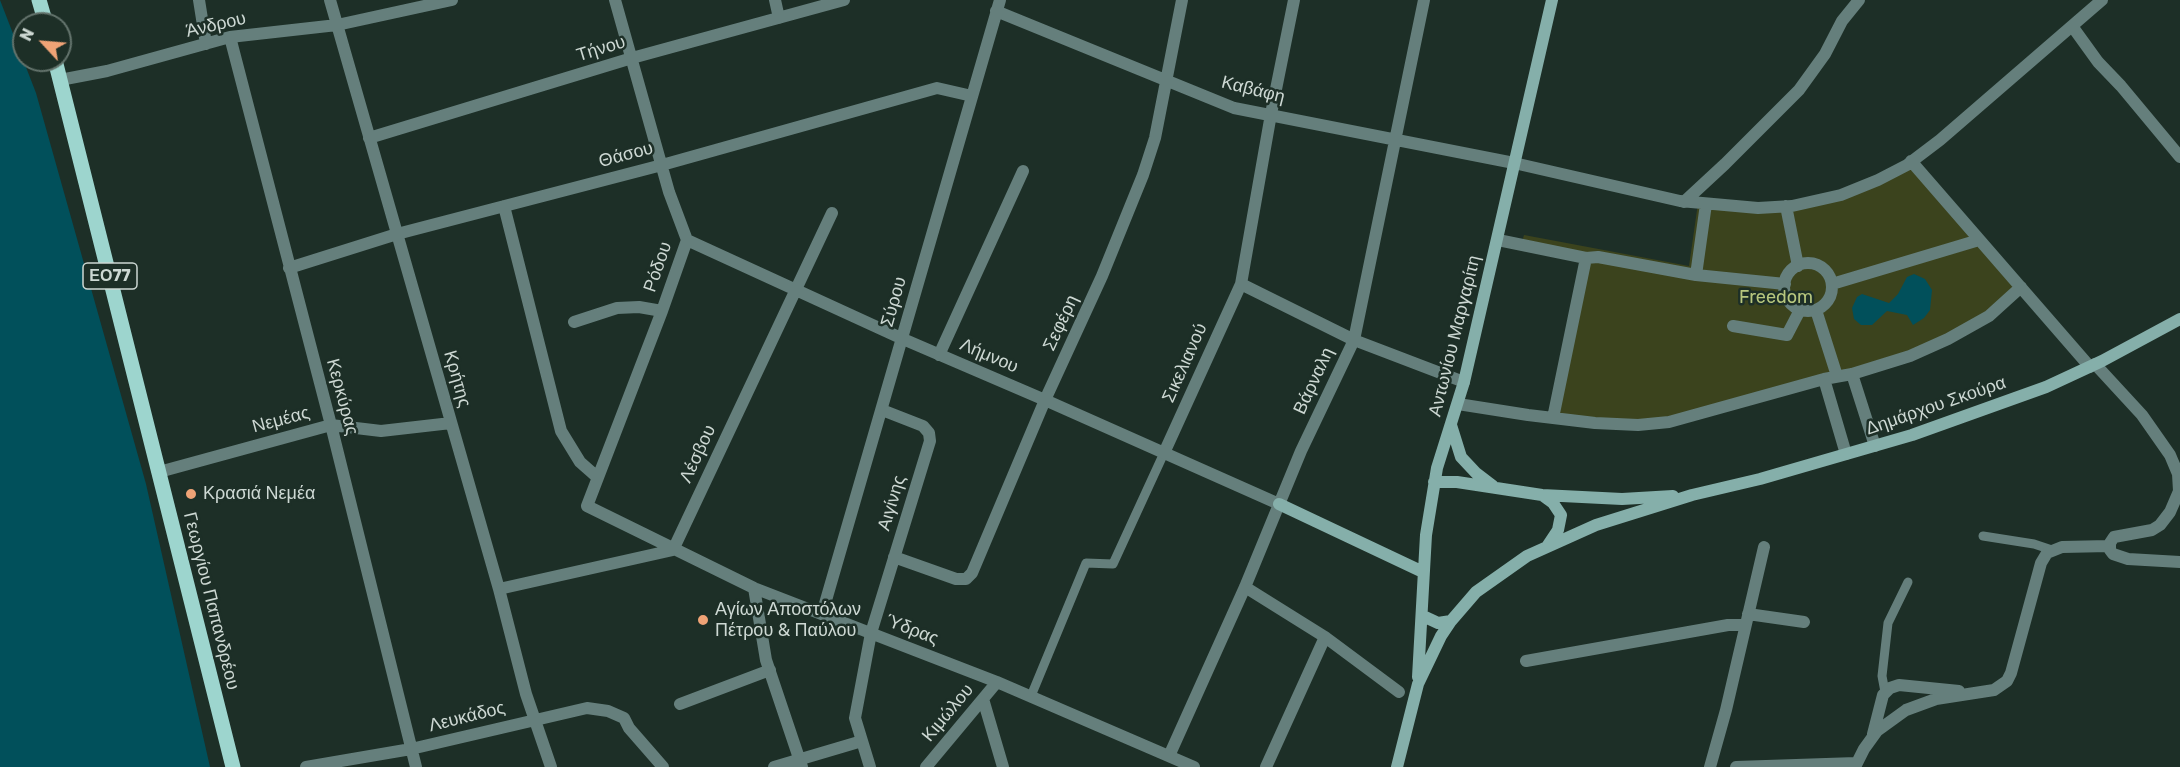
<!DOCTYPE html>
<html>
<head>
<meta charset="utf-8">
<style>
	body { margin:0 }
	#map { position:relative; width:2180px; height:767px; overflow:hidden; background:#1d2f27; font-family:Rubik,sans-serif }
	canvas { display:block }
	.north { position:absolute; left:12px; top:12px; width:60px; height:60px; box-sizing:border-box; background:#1d2f27; border:2px solid #63736c; border-radius:50%; rotate:296deg; font-size:16px; font-weight:700; line-height:24px; text-align:center; color:#cdd8d3 }
	.north::after { content:''; display:block; margin:auto; width:21px; height:27px; background:#efa376; clip-path:polygon(50% 0,100% 100%,50% 72%,0 100%) }
</style>
</head>
<body>
<div id="map">
<canvas width="2180" height="767"></canvas>
<div class="north">N</div>
</div>
<script>
const context = document.querySelector('canvas').getContext('2d');
context.lineJoin = 'round';
function fill(path, color) { context.fillStyle = color; context.fill(path, 'evenodd'); }
const poly = rows => new Path2D(rows.map(r => 'M' + r).join(''));
function stroke(path, color, width, dash) { context.strokeStyle = color; context.lineWidth = width; context.lineCap = dash ? 'butt' : 'round'; context.setLineDash(dash || []); context.stroke(path); }
function label(font, color, halo, rows, align = 'center') {
  context.font = font + ' Rubik,sans-serif'; context.lineWidth = 5; context.setLineDash([]); context.textBaseline = 'middle'; context.strokeStyle = halo; context.fillStyle = color; for (const [text, x, y, turn = 0] of rows) {
    context.save(); context.translate(x, y); context.rotate((+turn || 0) * Math.PI / 180); context.textAlign = isNaN(turn) ? turn : align; if (halo) context.strokeText(text, 0, 0); context.fillText(text, 0, 0); context.restore();
  }
}
fill(poly([
	[1907,165,2021,287,1989,316,1910,356,1669,422,1553,418,1586,258,1521,245,1524,235,1689,266,1698,203,1812,202]
]), '#3b431d');
fill(poly([
	[0,0,36,93,146,484,210,767,0,767],
	[1914,274,1925,279,1932,290,1930,310,1924,318,1913,325,1907,315,1887,311,1872,325,1861,325,1854,319,1852,308,1857,297,1862,294,1889,303,1898,294,1907,277]
]), '#01505b');
stroke(poly([
	[1983,536,2034,544,2052,550],
	[1885,692,1882,676,1888,623,1908,582],
	[1031,696,1086,563,1113,564,1164,453]
]), '#657f7c', 9);
stroke(poly([
	[199,0,206,44],
	[330,0,499,589,526,694,551,767],
	[615,0,669,192,687,240,662,311,587,506,754,588,997,682,1194,767],
	[775,0,779,18],
	[996,11,1234,108,1514,163,1680,201,1758,208,1792,206,1841,195,1878,180,1907,165,1940,140,2102,0],
	[2072,26,2098,62,2121,86,2180,157],
	[230,37,331,425,416,767],
	[60,80,107,71,230,37,337,25,452,0],
	[369,138,632,58,844,0],
	[1911,161,2090,367],
	[1684,202,1725,164,1799,90,1825,54,1842,21,1859,0],
	[504,206,561,431,580,462,597,477],
	[1786,206,1798,266],
	[687,240,903,339,1045,400,1279,504],
	[1498,240,1586,258,1553,418],
	[1586,258,1598,257,1696,275,1785,284],
	'1784 287a24 24 0 1 1 48 0a24 24 0 1 1-48 0Z',
	[289,268,397,234,662,165,937,88,972,96],
	[1696,275,1706,204],
	[1241,284,1354,340,1464,382],
	[1832,284,1979,240],
	[1816,310,1837,376],
	[574,322,617,308,639,307,662,311],
	[1733,326,1787,335,1800,310],
	[939,355,1023,171],
	[2095,364,2142,415,2170,455,2178,474,2179,491,2170,512,2160,525,2152,530,2114,537,2110,543,2110,550,2113,554,2128,559,2180,562],
	[1852,374,1875,446],
	[1824,379,1846,454],
	[1458,404,1528,415,1595,423,1638,425,1669,422,1824,379,1852,374,1910,356,1948,339,1989,316,2021,287],
	[1164,453,1241,284,1271,114,1294,0],
	[159,472,331,425,381,431,451,423],
	[894,557,956,579,966,579,972,573,1045,400,1102,276,1143,175,1155,138,1182,0],
	[1245,587,1325,637,1399,692],
	[754,588,766,660,802,767],
	[499,589,673,550,832,213],
	[822,614,1000,0],
	[1748,614,1804,622],
	[1526,661,1728,625,1745,625],
	[983,699,1003,767],
	[680,704,770,670],
	[1873,734,1883,695,1890,688,1899,685,1959,691],
	[1169,756,1245,587,1301,451,1354,340,1424,0],
	[306,767,411,749,587,708,608,711,624,718,629,728,663,767],
	[774,767,862,741],
	[870,767,855,718,871,633,930,441,929,433,923,426,882,410],
	[926,767,997,682],
	[1266,767,1325,637],
	[1710,767,1726,710,1764,547],
	[1736,767,1856,763],
	[1855,767,1864,749,1877,731,1906,710,1936,699,1994,690,2007,681,2011,673,2041,563,2047,553,2062,547,2109,546]
]), '#657f7c', 12);
stroke(poly([
	[1451,425,1461,457,1476,473,1493,486],
	[1434,482,1457,482,1542,495,1622,499,1673,496],
	[1542,495,1553,503,1561,515,1558,530,1548,545],
	[1279,504,1423,572],
	[1423,616,1438,623,1451,621],
	[1418,677,1426,535,1437,468,1464,382,1552,0],
	[1397,767,1418,684,1441,636,1451,621,1476,592,1527,556,1596,525,1692,495,1760,479,1912,435,2046,387,2102,361,2180,319]
]), '#85afaa', 12);
stroke(poly([
	[39,0,46,24],
	[55,60,233,767]
]), '#9dd5ce', 15);
for (const [x, y, r, color] of [
	[191,494,6,"#efa376"],
	[703,620,6,"#efa376"]
]) { const dot = new Path2D(); dot.arc(x, y, r, 0, 2 * Math.PI); context.fillStyle = color; context.fill(dot); stroke(dot, '#1d2f27', 2); }
for (const [x, y, w] of [
	[110,276,54]
]) { const box = new Path2D(); box.roundRect(x - w / 2, y - 13, w, 26, 4.5); context.fillStyle = '#1d2f27'; context.fill(box); stroke(box, '#cdd8d3', 1.5); }
label('bold 16px', '#cdd8d3', null, [
	["ΕΟ77",110,276]
]);
label('18px', '#cdd8d3', '#1d2f27', [
	["Άνδρου",216,25,-13],
	["Τήνου",601,49,-17],
	["Καβάφη",1253,90,14],
	["Θάσου",626,155,-15],
	["Ρόδου",658,267,-71],
	["Σύρου",894,302,-74],
	["Σεφέρη",1061,323,-65],
	["Αντωνίου Μαργαρίτη",1455,336,-76],
	["Λήμνου",989,356,23],
	["Σικελιανού",1185,363,-66],
	["Κρήτης",457,379,74],
	["Βάρναλη",1314,381,-65],
	["Κερκύρας",342,397,75],
	["Δημάρχου Σκούρα",1936,406,-19],
	["Νεμέας",281,420,-15],
	["Λέσβου",698,454,-65],
	["Αιγίνης",892,503,-73],
	["Γεωργίου Παπανδρέου",211,601,76],
	["Ύδρας",912,630,21],
	["Κιμώλου",948,713,-50],
	["Λευκάδος",467,717,-14]
]);
label('18px', '#b7c77e', '#1d2f27', [
	["Freedom",1776,298]
]);
label('18px', '#cdd8d3', '#1d2f27', [
	["Κρασιά Νεμέα",203,494],
	["Αγίων Αποστόλων",715,610],
	["Πέτρου & Παύλου",715,631]
], 'left');
</script>
</body>
</html>
